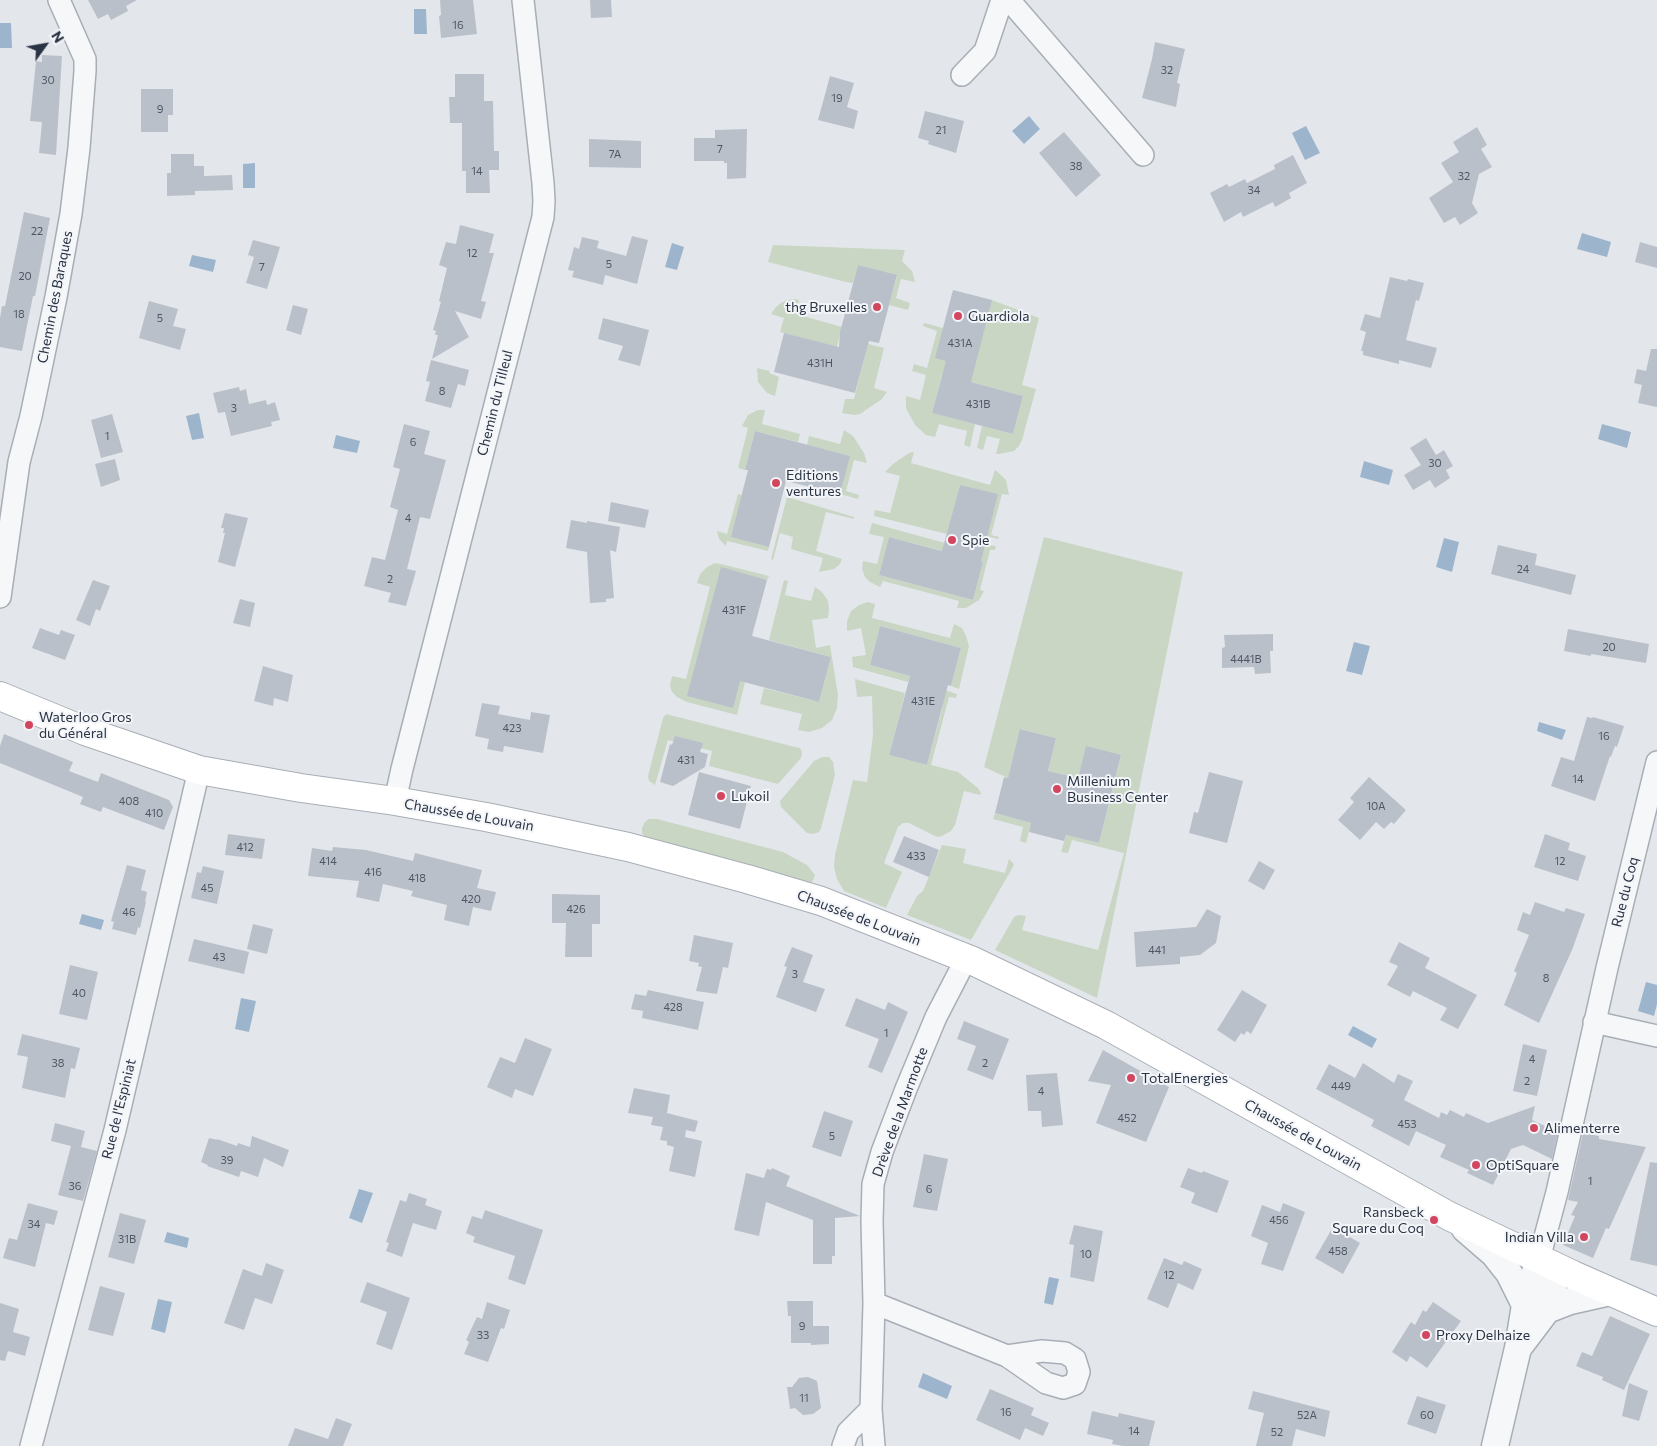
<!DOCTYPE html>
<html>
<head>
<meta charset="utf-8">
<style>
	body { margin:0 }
	#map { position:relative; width:1657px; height:1446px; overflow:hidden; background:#e3e7ec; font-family:Commissioner,sans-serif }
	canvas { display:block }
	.north { position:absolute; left:20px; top:20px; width:50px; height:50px; -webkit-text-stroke:4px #f3f5f9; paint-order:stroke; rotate:58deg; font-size:14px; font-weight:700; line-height:20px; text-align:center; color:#2a3444 }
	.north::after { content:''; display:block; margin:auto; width:18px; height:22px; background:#2a3444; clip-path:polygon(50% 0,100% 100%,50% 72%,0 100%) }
</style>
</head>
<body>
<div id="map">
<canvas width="1657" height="1446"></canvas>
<div class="north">N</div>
</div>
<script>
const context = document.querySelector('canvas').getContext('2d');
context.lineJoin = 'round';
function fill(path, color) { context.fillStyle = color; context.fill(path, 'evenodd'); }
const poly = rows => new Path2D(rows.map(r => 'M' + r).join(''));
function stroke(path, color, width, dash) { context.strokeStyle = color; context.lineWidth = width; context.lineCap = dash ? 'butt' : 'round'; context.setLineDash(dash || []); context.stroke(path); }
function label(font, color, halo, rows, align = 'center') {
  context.font = font + ' Commissioner,sans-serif'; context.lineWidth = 4; context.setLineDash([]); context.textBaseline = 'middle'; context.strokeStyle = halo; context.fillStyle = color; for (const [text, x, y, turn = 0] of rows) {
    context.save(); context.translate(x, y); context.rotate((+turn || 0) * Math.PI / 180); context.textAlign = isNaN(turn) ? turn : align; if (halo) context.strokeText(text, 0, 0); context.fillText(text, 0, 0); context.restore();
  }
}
fill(poly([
	[773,245,905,250,902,261,912,271,915,282,901,279,896,298,910,303,908,310,889,305,897,276,858,265,853,283,846,282,768,262],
	[795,299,799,300,796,314,842,327,837,347,780,332,784,318,771,314,775,308,781,303,787,300],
	[992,300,1039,318,1022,385,1036,389,1022,440,1019,446,1014,451,999,454,996,454,1000,439,987,436,983,450,977,448,982,426,1013,434,1023,396,964,380],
	[924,323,943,328,951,362,942,375,932,413,975,424,970,447,964,445,967,431,939,424,935,437,926,435,915,425,906,408,906,396,920,400,926,375,912,371,914,364,927,368,937,331,923,326],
	[868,344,884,348,874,388,887,392,882,399,860,414,854,415,842,413,845,399,854,399],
	[757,368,770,371,769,373,779,377,775,396,767,393,758,382],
	[758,410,765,410,762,424,800,434,798,442,755,431,745,470,738,468,748,428,742,426,748,415],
	[844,430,853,436,864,453,867,463,854,460,846,491,859,495,858,499,840,494,849,456,807,445,809,436,840,444],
	[914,452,911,463,990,485,995,470,1001,475,1006,480,1009,495,1002,494,991,535,999,537,998,539,987,536,997,495,960,485,947,534,874,516,875,510,890,513,900,476,885,472,893,464,909,453],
	[738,494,742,495,769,547,768,551,727,541,726,546,719,539,717,531,727,534],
	[787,497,854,517,854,519,826,512,816,551,842,559,840,564,834,569,819,572,823,558,791,549,793,537,780,533,773,560,771,559],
	[872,523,945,543,943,551,889,537,879,575,973,600,983,562,979,560,983,544,996,546,995,550,990,550,980,590,984,591,979,600,966,608,957,608,959,601,883,581,880,587,870,582,865,577,862,569,863,561,877,564,884,537,869,534],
	[1044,537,1183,572,1097,998,995,950,1014,917,1018,915,1026,916,1022,930,1098,950,1124,853,1072,840,1068,853,1061,852,1066,835,1099,843,1121,756,1086,747,1078,778,1048,771,1056,738,1021,729,1008,778,984,767],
	[715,563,721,564,769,576,767,580,722,568,741,677,746,678,737,715,687,702,677,697,672,692,670,685,672,676,686,679,710,587,697,583,700,574,707,567],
	[784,580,788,581,785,595,811,601,815,587,822,592,828,601,829,609,828,618,812,620,816,648,830,645,838,695,837,708,832,720,822,728,809,732,798,730,802,714,760,704,764,688,819,702,831,657,769,640],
	[868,602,875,604,872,618,950,638,954,624,962,628,966,636,969,646,959,689,951,686,961,648,880,626,870,665,910,676,908,682,853,667,852,657,866,655,861,628,847,631,847,621,851,611,859,605],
	[855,679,905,693,889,755,927,765,942,710,945,690,957,694,956,698,949,697,931,765,958,772,978,788,981,793,980,795,964,791,955,825,951,831,942,836,937,837,909,823,903,823,898,827,884,863,902,872,886,908,844,891,837,879,834,867,835,855,853,780,867,782,873,735,872,696,857,697],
	[666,714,795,747,800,748,802,752,801,758,778,784,709,766,712,751,668,740,655,785,649,781,648,776,663,718],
	[822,757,829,757,833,762,835,775,821,828,819,832,813,834,807,833,781,807,780,801,814,761],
	[995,813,1031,823,1026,843,1020,841,1023,827,993,819],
	[649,819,657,819,783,852,807,865,815,875,813,880,810,884,648,841,642,833,642,828,645,822],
	[942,845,966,849,963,863,1005,873,1009,859,1013,863,1014,865,971,940,907,915,917,896,923,891]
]), '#c9d6c4');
fill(poly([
	[414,9,426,9,427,34,414,34],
	[0,23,11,23,12,48,0,48],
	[1029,116,1040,129,1024,144,1012,131],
	[1306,126,1320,153,1305,160,1292,133],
	[255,163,255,188,243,188,243,164],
	[1582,233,1611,242,1607,257,1577,249],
	[672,243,684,247,677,270,665,267],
	[192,255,216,260,213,272,189,266],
	[199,413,204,438,192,440,186,416],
	[1602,424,1631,432,1627,448,1598,439],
	[336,435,360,441,357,453,333,448],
	[1364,461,1393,470,1389,485,1360,477],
	[1444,538,1459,542,1452,572,1436,567],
	[1354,642,1370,646,1362,675,1346,671],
	[1539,722,1566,730,1562,740,1537,731],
	[82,914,104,920,101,930,79,924],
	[1646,982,1657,985,1657,1004,1654,1016,1638,1011],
	[241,998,256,1001,249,1032,235,1029],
	[1353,1026,1377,1039,1372,1048,1348,1035],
	[359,1189,373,1193,362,1223,349,1218],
	[167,1232,189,1238,187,1248,164,1242],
	[1049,1277,1059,1279,1053,1305,1044,1303],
	[158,1299,172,1302,165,1333,151,1329],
	[923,1373,952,1386,947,1399,918,1387]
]), '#9db5cc');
fill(poly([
	[88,0,137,0,126,6,128,11,111,20,108,14,98,19],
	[440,0,473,0,477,34,441,38,439,16,441,15],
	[590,0,611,0,612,17,591,18],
	[1155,42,1185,49,1177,83,1180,84,1176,107,1142,98,1152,59],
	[42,55,62,56,56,155,39,153,42,122,30,121,36,61,42,62],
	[455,74,484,74,484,101,493,101,494,151,499,151,499,170,489,170,490,193,466,193,466,171,462,171,462,123,450,123,449,97,455,97],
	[830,76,854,83,847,107,858,111,854,129,818,120],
	[141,89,173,89,173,115,168,115,168,132,141,132],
	[925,111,964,121,956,153,928,144,929,141,918,138],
	[1477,127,1487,145,1481,149,1492,167,1479,174,1472,203,1478,213,1460,225,1455,217,1444,223,1429,198,1453,182,1441,163,1459,152,1453,142],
	[747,129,746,178,727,179,727,163,724,163,724,161,694,161,694,138,715,138,715,130],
	[1064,132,1101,175,1076,197,1039,153],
	[589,139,641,141,641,168,589,167],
	[171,154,194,154,194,166,204,166,204,176,232,175,233,190,195,191,195,195,167,196,167,173,171,173],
	[1293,155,1307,183,1289,193,1291,198,1275,207,1273,202,1243,217,1241,212,1224,222,1210,193,1227,184,1229,187,1245,179,1247,183,1275,169,1274,165],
	[24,212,50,218,35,296,33,296,22,351,0,347,0,318,2,306,5,306],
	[460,225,494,234,489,253,494,253,481,301,486,302,481,319,455,311,469,337,432,359,438,335,435,335,436,331,433,330,441,302,439,301,447,268,439,265,446,242,456,244],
	[632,236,648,240,637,284,605,275,603,285,572,277,574,271,568,270,574,247,579,249,582,237,599,241,597,248,626,256],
	[253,240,280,247,267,289,246,283,254,257,248,255],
	[1640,242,1657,247,1657,268,1635,262],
	[858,265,897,275,879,343,869,341,855,393,774,372,784,333,839,347,840,332],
	[1390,277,1407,281,1408,279,1424,283,1419,301,1416,300,1406,340,1437,348,1431,368,1399,360,1399,364,1363,355,1363,351,1361,351,1366,332,1360,330,1365,314,1380,318],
	[953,290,992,300,971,382,1023,396,1013,434,932,413,946,361,935,358],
	[149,301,178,309,173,326,186,329,180,350,139,338],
	[293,305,308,309,301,335,286,330],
	[603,318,649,330,640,366,618,360,623,346,598,339],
	[1651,349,1657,349,1657,407,1638,403,1642,385,1634,383,1637,369,1646,371],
	[431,360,469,370,465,386,458,384,451,408,425,401,430,382,426,381],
	[239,387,240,391,246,389,249,404,266,400,267,405,275,402,280,420,271,422,272,426,231,436,225,412,218,413,213,393],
	[112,414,123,452,101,458,91,420],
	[404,424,430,431,424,454,446,460,430,519,420,517,407,569,416,571,406,606,388,602,391,593,364,586,372,557,385,560,398,510,390,507,400,469,393,467],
	[755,431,850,456,840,494,786,481,769,547,731,537,748,470,745,470],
	[1426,438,1436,455,1444,450,1453,466,1446,470,1450,478,1435,488,1430,480,1413,490,1404,475,1421,465,1410,448],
	[115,459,120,480,101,487,95,464],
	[960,485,998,494,981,561,983,562,973,600,879,575,889,537,942,551],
	[611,502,649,510,645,528,608,521],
	[225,513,248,518,235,567,218,562,225,533,223,533,224,528,221,528],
	[571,520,587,523,587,521,620,527,616,552,610,550,614,598,606,599,606,602,590,603,587,552,566,548],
	[1498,545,1537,554,1535,565,1576,575,1571,595,1491,574],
	[721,567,767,580,752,636,831,657,819,702,740,681,733,708,687,696],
	[93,580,110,586,100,611,96,609,90,626,76,620],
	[240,599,255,603,250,627,233,623],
	[880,626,961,648,951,686,948,685,927,765,889,755,910,676,870,665],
	[40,628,59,635,61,630,75,635,65,660,32,648],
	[1568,629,1649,644,1646,663,1591,654,1591,656,1564,651],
	[1273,634,1273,651,1270,651,1271,673,1255,674,1254,667,1222,668,1222,648,1225,647,1224,635],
	[263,666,293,675,288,702,274,698,273,706,254,701],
	[482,703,500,706,498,714,530,720,531,712,550,715,543,753,504,746,503,752,487,749,489,739,475,736],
	[1587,717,1592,718,1593,717,1624,726,1617,747,1615,746,1611,757,1610,756,1595,801,1551,786,1561,757,1574,761],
	[1020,729,1056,738,1048,771,1078,778,1086,746,1121,755,1099,843,1066,835,1064,841,1029,832,1031,823,995,813,1004,777,1008,778],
	[4,734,73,762,69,771,98,782,101,773,169,800,173,807,164,830,103,807,101,812,80,804,83,797,0,763,0,746],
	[675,736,703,743,700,752,708,754,705,767,673,786,660,782,670,744,672,745],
	[699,772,751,786,740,829,688,815],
	[1209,772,1243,781,1227,843,1189,833,1194,812,1198,813],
	[1369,777,1406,810,1394,824,1391,822,1384,829,1376,822,1360,840,1338,820,1354,802,1350,798],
	[228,834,265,839,262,859,225,855],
	[1545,834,1570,843,1568,850,1586,856,1578,881,1534,867],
	[904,836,939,850,929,877,893,862],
	[333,847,366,850,413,861,415,853,482,870,477,888,496,892,491,911,473,907,469,926,444,920,447,905,411,896,413,891,383,884,379,902,356,897,359,881,308,876,312,848,332,851],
	[1259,861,1275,870,1264,890,1248,881],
	[127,865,146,870,141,890,147,892,145,902,146,902,140,928,138,927,136,935,112,929,114,922,111,921],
	[203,866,224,871,217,904,191,898,197,872,201,873],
	[552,894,600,895,600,924,592,924,592,957,565,957,566,923,552,923],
	[1535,902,1564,912,1566,908,1585,914,1572,950,1539,1023,1504,1005,1517,973,1514,971,1529,935,1517,930,1523,912,1530,915],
	[1207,909,1221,916,1216,943,1200,955,1180,957,1180,964,1136,967,1134,932,1196,927],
	[253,924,273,929,267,954,247,949],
	[694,935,733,943,728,968,723,967,717,994,696,991,702,967,698,966,699,963,689,961],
	[194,939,249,952,244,974,188,961],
	[1399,942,1430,958,1425,968,1477,995,1458,1029,1440,1020,1447,1008,1413,991,1410,997,1387,985,1398,966,1389,962],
	[792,947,813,955,803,982,825,989,816,1012,776,997,787,967,784,966],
	[70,965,98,972,87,1020,59,1014],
	[648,990,704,1002,698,1030,642,1018,643,1011,631,1009,635,994,646,996],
	[1242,990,1267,1005,1251,1034,1247,1031,1244,1035,1241,1033,1235,1042,1217,1030],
	[856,998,885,1010,888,1002,908,1012,882,1073,868,1067,879,1039,845,1026],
	[964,1021,1009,1039,993,1080,967,1070,976,1046,957,1039],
	[22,1034,80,1048,75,1069,71,1068,65,1098,22,1088,28,1057,17,1055],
	[525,1038,552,1049,533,1096,515,1089,512,1098,487,1087,500,1057,515,1063],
	[1523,1044,1547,1050,1537,1096,1513,1091],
	[1103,1050,1169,1087,1146,1142,1096,1123,1111,1085,1088,1081],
	[1363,1063,1394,1083,1398,1074,1413,1081,1404,1100,1439,1118,1441,1112,1447,1115,1450,1110,1464,1117,1466,1113,1488,1123,1535,1106,1532,1120,1558,1132,1552,1159,1523,1145,1511,1149,1493,1185,1467,1173,1469,1170,1440,1157,1446,1145,1416,1131,1409,1146,1371,1126,1374,1120,1316,1089,1329,1064,1355,1078],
	[1057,1073,1063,1125,1042,1127,1041,1111,1028,1111,1026,1075],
	[634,1088,670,1095,667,1113,698,1121,695,1132,686,1130,685,1137,702,1141,695,1177,669,1171,674,1147,667,1145,667,1141,660,1140,663,1127,651,1125,653,1117,628,1113],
	[824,1111,853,1121,841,1157,812,1147],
	[55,1123,85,1131,81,1147,97,1151,83,1201,58,1195,71,1146,51,1141],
	[1583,1133,1599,1136,1599,1139,1646,1147,1609,1229,1606,1228,1593,1258,1563,1245,1575,1216,1571,1215,1578,1202,1568,1200],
	[252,1136,289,1150,283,1167,264,1158,258,1177,241,1171,239,1177,207,1166,208,1165,201,1162,209,1138,217,1140,217,1139,237,1146,238,1143,250,1147],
	[924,1154,948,1159,937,1211,913,1207],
	[1650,1162,1657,1163,1657,1266,1630,1260],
	[772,1168,790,1176,786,1186,860,1216,835,1218,835,1256,832,1256,832,1264,813,1264,813,1220,766,1202,759,1236,734,1230,746,1173,764,1178,767,1169,771,1170],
	[1188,1168,1202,1173,1203,1171,1229,1181,1217,1213,1191,1203,1195,1193,1180,1187],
	[409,1193,427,1199,425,1205,442,1211,436,1230,413,1223,402,1257,386,1251,389,1243,386,1242,400,1200,406,1202],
	[28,1203,58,1211,54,1225,46,1223,35,1267,3,1258,9,1238,17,1240],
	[1283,1203,1305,1212,1283,1271,1261,1264,1268,1243,1251,1236,1262,1205,1280,1212],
	[485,1210,543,1230,525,1285,508,1279,515,1256,473,1242,475,1237,466,1233,472,1216,482,1219],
	[120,1213,146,1220,134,1264,108,1257],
	[1074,1225,1103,1231,1094,1282,1070,1277,1074,1245,1069,1244],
	[1333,1227,1360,1243,1343,1274,1315,1258],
	[1164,1258,1182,1265,1184,1261,1202,1269,1193,1290,1178,1283,1168,1308,1147,1299],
	[266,1263,284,1270,272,1304,255,1298,244,1330,224,1323,243,1269,262,1276],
	[367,1282,410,1298,392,1350,376,1344,387,1312,360,1302],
	[100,1286,125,1293,113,1336,88,1330],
	[787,1301,813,1301,813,1326,829,1326,829,1344,811,1345,811,1343,791,1343,791,1316,788,1316],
	[487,1302,510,1310,504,1329,501,1328,488,1362,464,1354,469,1342,466,1340,477,1317,482,1319],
	[1433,1302,1461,1321,1427,1368,1410,1356,1407,1362,1392,1352,1411,1322,1415,1325,1423,1310,1426,1312],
	[0,1303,19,1309,13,1332,30,1337,25,1356,8,1351,5,1361,0,1360],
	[1610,1316,1650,1334,1624,1390,1602,1380,1603,1377,1576,1366,1582,1352,1592,1356],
	[808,1377,817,1381,821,1408,813,1414,803,1415,795,1408,790,1409,787,1387,792,1387,799,1378],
	[1629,1383,1648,1391,1639,1421,1622,1416],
	[990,1389,1034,1408,1031,1415,1049,1423,1043,1436,1025,1428,1020,1440,976,1420],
	[1253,1391,1330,1411,1325,1437,1296,1429,1292,1446,1256,1446,1264,1413,1248,1409],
	[1417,1396,1446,1405,1436,1434,1407,1424],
	[1092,1411,1118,1417,1119,1413,1155,1421,1149,1446,1123,1446,1112,1444,1113,1440,1087,1434],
	[336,1418,352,1424,343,1446,288,1446,295,1428,328,1439]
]), '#bac0c9');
const minor = poly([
	[1009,0,1143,155],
	[962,75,985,51,1002,0],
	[0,597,19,462,31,416,56,297,71,214,79,148,85,71,85,59,59,0],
	[395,801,402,769,543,217,544,201,543,183,523,0],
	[1594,1022,1657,1036],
	[1539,1259,1557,1192,1607,968,1657,762],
	[874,1303,1007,1356,1042,1351,1065,1353,1075,1359,1079,1372,1075,1384,1063,1388,1046,1383,1007,1356],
	[31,1446,115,1130,199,770],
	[843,1446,848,1432,871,1409],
	[874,1446,871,1409,874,1303,872,1221,873,1184,882,1152,906,1089,936,1017,966,959]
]);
const tertiary = poly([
	[1465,1229,1494,1254,1509,1273,1525,1305],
	[1547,1310,1570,1301,1610,1292],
	[1519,1347,1547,1310,1552,1296,1553,1287,1551,1275,1539,1259],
	[1495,1446,1518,1348,1525,1305,1539,1259]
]);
const secondary = poly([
	[0,696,85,731,199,770,301,788,395,801,486,817,628,847,747,879,821,901,973,961,1106,1025,1449,1216,1573,1275,1657,1312]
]);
stroke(minor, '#a8aeb6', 24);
stroke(tertiary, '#a8aeb6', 29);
stroke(secondary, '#a8aeb6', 30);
stroke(minor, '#f6f7f9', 21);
stroke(tertiary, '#f6f7f9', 26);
stroke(secondary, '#fff', 28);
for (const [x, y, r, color] of [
	[877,307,5,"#d3465f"],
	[958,316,5,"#d3465f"],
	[776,483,5,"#d3465f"],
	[952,540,5,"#d3465f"],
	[29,725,5,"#d3465f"],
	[1057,789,5,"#d3465f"],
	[721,796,5,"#d3465f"],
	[1131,1078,5,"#d3465f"],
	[1534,1128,5,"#d3465f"],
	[1476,1165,5,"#d3465f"],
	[1434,1220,5,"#d3465f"],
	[1584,1237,5,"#d3465f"],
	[1426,1335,5,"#d3465f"]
]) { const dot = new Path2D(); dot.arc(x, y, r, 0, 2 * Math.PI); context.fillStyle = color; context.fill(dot); stroke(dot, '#f3f5f9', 2); }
label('11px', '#4e5765', null, [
	["16",458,25],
	["32",1167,70],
	["30",48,80],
	["19",837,98],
	["9",160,109],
	["21",941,130],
	["7",720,149],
	["7A",615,154],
	["38",1076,166],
	["14",477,171],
	["32",1464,176],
	["34",1254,190],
	["22",37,231],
	["12",472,253],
	["5",609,264],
	["7",262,267],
	["20",25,276],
	["18",19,314],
	["5",160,318],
	["431A",960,343],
	["431H",820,363],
	["8",442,391],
	["431B",978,404],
	["3",234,408],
	["1",107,436],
	["6",413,442],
	["30",1435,463],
	["4",408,518],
	["24",1523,569],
	["2",390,579],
	["431F",734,610],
	["20",1609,647],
	["4441B",1246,659],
	["431E",923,701],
	["423",512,728],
	["16",1604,736],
	["431",686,760],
	["14",1578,779],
	["408",129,801],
	["10A",1376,806],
	["410",154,813],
	["412",245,847],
	["433",916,856],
	["414",328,861],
	["12",1560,861],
	["416",373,872],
	["418",417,878],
	["45",207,888],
	["420",471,899],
	["426",576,909],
	["46",129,912],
	["441",1157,950],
	["43",219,957],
	["3",795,974],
	["8",1546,978],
	["40",79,993],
	["428",673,1007],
	["1",886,1033],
	["4",1532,1059],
	["38",58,1063],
	["2",985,1063],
	["2",1527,1081],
	["449",1341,1086],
	["4",1041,1091],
	["452",1127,1118],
	["453",1407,1124],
	["5",832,1136],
	["39",227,1160],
	["1",1590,1181],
	["36",75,1186],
	["6",929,1189],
	["456",1279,1220],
	["34",34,1224],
	["31B",127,1239],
	["458",1338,1251],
	["10",1086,1254],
	["12",1169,1275],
	["9",802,1326],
	["33",483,1335],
	["11",804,1398],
	["16",1006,1412],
	["52A",1307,1415],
	["60",1427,1415],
	["14",1134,1431],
	["52",1277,1432]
]);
label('14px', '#2a3444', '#f3f5f9', [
	["Chemin des Baraques",55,297,-79],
	["Chemin du Tilleul",495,403,-76],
	["Chaussée de Louvain",469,815,10],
	["Rue du Coq",1625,892,-76],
	["Chaussée de Louvain",859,918,21],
	["Rue de l'Espiniat",119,1109,-76],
	["Drève de la Marmotte",900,1112,-70],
	["Chaussée de Louvain",1303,1135,29]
]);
label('14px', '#2a3444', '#f3f5f9', [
	["thg Bruxelles",867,307,"right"],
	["Guardiola",968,316],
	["Editions",786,475],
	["ventures",786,491],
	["Spie",962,540],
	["Waterloo Gros",39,717],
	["du Général",39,733],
	["Millenium",1067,781],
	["Business Center",1067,797],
	["Lukoil",731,796],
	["TotalEnergies",1141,1078],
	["Alimenterre",1544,1128],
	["OptiSquare",1486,1165],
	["Ransbeck",1424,1212,"right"],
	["Square du Coq",1424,1228,"right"],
	["Indian Villa",1574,1237,"right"],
	["Proxy Delhaize",1436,1335]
], 'left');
</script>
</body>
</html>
